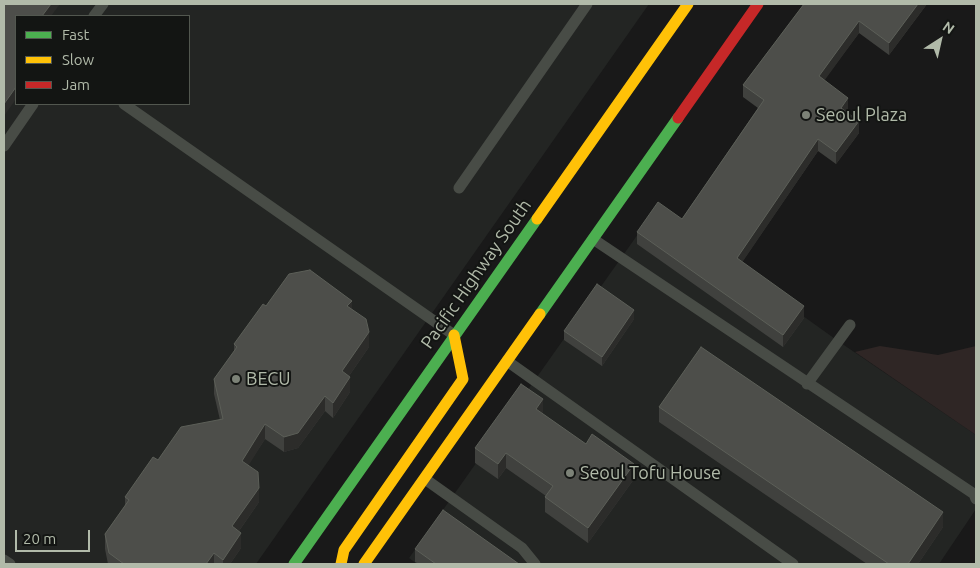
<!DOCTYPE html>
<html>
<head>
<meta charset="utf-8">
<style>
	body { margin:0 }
	#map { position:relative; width:980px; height:568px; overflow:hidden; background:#191919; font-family:Ubuntu,sans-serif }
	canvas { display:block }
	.frame { position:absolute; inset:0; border:5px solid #b1baa9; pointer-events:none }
	.legend { position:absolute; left:15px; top:15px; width:175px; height:90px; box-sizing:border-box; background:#131513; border:1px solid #52574f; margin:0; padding:6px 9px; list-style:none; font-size:15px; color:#b1baa9 }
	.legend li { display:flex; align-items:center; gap:10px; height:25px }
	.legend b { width:25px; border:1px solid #52574f }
	.north { position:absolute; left:915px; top:15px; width:50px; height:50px; -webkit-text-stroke:4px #131513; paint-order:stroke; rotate:35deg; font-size:14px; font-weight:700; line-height:20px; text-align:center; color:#b1baa9 }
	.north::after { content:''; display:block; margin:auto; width:18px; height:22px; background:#b1baa9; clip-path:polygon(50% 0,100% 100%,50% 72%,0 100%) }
	.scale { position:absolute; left:15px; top:530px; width:75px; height:22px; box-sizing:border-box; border:2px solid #b1baa9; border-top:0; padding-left:6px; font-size:15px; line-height:18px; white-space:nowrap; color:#b1baa9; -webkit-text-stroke:4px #131513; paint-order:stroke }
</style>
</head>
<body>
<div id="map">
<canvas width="980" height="568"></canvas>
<div class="frame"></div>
<ul class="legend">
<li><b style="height:6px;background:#4caf50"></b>Fast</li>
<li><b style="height:6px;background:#ffc107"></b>Slow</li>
<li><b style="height:6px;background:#c62828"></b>Jam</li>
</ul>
<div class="north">N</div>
<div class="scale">20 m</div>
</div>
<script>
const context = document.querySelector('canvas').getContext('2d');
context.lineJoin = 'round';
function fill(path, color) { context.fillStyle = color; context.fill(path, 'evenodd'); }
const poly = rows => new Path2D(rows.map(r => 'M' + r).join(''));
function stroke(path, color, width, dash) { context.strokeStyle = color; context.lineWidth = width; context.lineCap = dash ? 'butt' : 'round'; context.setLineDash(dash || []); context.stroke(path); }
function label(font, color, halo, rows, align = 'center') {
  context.font = font + ' Ubuntu,sans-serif'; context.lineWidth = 4; context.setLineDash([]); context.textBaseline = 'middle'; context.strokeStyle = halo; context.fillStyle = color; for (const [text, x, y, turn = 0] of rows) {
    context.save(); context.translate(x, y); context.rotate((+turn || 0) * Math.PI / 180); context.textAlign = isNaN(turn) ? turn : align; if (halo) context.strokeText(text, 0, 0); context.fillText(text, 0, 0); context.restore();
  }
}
fill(poly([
	[4,4,649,4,256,564,4,564],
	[16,16,189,16,189,104,16,104],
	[655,210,838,341,976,435,976,509,939,564,417,564,409,558]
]), '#232523');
fill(poly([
	[880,346,938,355,976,346,976,435,855,352]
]), '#2f2625');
stroke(poly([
	[94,16,103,4],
	[124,104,454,335],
	[4,146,33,104],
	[459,188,587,4],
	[593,239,974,494,976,499],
	[507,361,793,564],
	[807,384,850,325],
	[425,479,522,548,535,564],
	[4,560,10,564]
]), '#484c46', 11);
stroke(poly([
	[540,314,678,118],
	[294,564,537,219]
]), '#4caf50', 11);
stroke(poly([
	[537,219,688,4],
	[341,564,344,550,463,379,454,335],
	[364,564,540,314]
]), '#ffc107', 11);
stroke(poly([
	[678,118,758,4]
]), '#c62828', 11);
fill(poly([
	[804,4,927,4,889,55,859,33,824,80,848,110,847,112,859,133,836,164,818,151,742,262,804,318,783,347,637,244,637,232,682,219,758,108,743,97,743,85],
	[266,306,352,309,369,347,349,376,350,392,333,418,325,411,298,448,284,452,265,439,248,465,259,502,239,531,241,548,230,564,108,564,105,549,105,534,125,506,125,497,158,460,220,420,214,394,214,379,234,352,234,344],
	[634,319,602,366,564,340,564,331],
	[659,407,943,527,918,564,867,564,659,422],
	[543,414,634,479,588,543,545,512,545,497,546,496,506,468,498,479,475,463,475,448],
	[415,549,519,564,419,564,415,562]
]), '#40413e');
fill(poly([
	[51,4,60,4,51,16,42,16],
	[918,4,927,4,889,55,889,43],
	[859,21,859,33,819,88,819,76],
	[16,87,16,99,4,116,4,104],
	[848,98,848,110,841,120,841,108],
	[859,121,859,133,836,164,836,152],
	[818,139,818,151,737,270,737,258],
	[352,301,352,316,347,306],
	[804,306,804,318,783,347,783,335],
	[634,310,634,319,602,366,602,357],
	[369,332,369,347,342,386,342,371],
	[350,377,350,392,333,418,333,403],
	[325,396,325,411,298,448,284,452,284,437],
	[543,399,543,414,536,409],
	[265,424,265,439,242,476,242,461],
	[506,453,506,468,498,479,498,464],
	[634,464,634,479,588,543,588,528],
	[259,488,259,502,232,541,232,526],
	[943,512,943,527,918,564,908,564],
	[241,533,241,548,230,564,223,564,223,560],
	[214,553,214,564,206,564]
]), '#2c2c2a');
const building = poly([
	[4,4,51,4,42,16,16,16,16,87,4,104,4,4],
	[804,4,918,4,889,43,859,21,819,76,848,98,841,108,859,121,836,152,818,139,737,258,804,306,783,335,637,232,658,202,682,219,764,100,743,85,804,4],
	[310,270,352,301,347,306,366,319,369,332,342,371,350,377,333,403,325,396,298,433,284,437,265,424,242,461,258,472,259,488,232,526,241,533,223,560,214,553,206,564,124,564,109,553,105,534,129,500,125,497,153,457,158,460,181,427,223,419,214,379,237,347,234,344,263,304,266,306,289,274,310,270],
	[597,284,634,310,602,357,564,331,597,284],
	[701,347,943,512,908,564,889,564,659,407,701,347],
	[521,384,543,399,536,409,586,444,592,434,634,464,588,528,545,497,553,486,506,453,498,464,475,448,521,384],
	[443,510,519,564,436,564,415,549,443,510]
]);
fill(building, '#4d4e4a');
stroke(building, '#5c5f58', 1);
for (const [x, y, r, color] of [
	[806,115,5,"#7c8277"],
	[236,379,5,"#7c8277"],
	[570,473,5,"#7c8277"]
]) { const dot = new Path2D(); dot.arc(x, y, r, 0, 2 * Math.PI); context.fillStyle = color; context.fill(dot); stroke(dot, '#131513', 2); }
label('18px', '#b1baa9', '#131513', [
	["Seoul Plaza",816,115],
	["BECU",246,379],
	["Seoul Tofu House",580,473]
], 'left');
label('18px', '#b1baa9', '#131513', [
	["Pacific Highway South",476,274,-55]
]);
</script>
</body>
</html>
